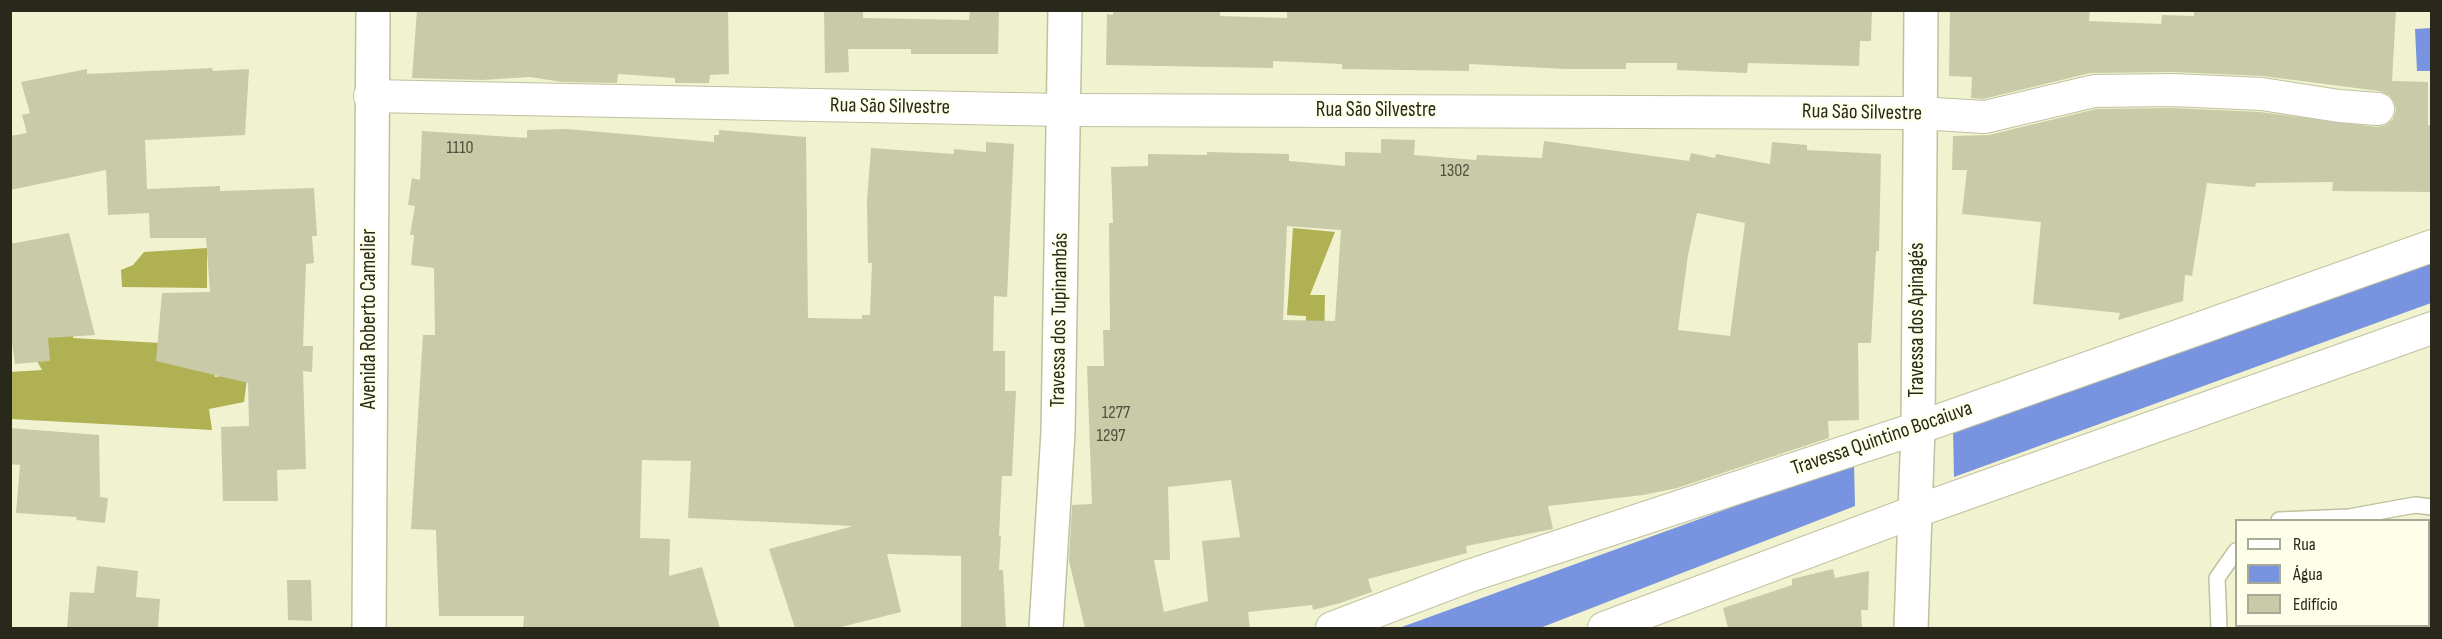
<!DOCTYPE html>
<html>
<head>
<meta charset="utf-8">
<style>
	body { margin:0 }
	#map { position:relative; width:2442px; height:639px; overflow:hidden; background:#f1f2cf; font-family:"Sofia Sans Condensed",sans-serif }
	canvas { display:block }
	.frame { position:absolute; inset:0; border:12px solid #28291b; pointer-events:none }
	.legend { position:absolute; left:2235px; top:519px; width:195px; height:108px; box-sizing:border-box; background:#feffe9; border:2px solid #a8a997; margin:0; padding:8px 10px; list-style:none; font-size:18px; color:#28291b }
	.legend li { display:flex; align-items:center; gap:12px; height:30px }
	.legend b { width:30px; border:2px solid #a8a997 }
</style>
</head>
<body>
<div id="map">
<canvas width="2442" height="639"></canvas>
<div class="frame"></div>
<ul class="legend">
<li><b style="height:8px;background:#fff"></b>Rua</li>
<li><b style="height:16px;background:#7893df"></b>Água</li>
<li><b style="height:16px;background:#c9caa7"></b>Edifício</li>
</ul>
</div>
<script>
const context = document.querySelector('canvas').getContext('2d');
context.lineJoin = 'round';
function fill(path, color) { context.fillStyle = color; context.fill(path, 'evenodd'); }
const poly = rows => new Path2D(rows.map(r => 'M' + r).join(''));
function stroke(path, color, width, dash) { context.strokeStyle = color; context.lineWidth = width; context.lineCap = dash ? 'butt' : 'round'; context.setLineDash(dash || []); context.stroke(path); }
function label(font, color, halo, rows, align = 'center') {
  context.font = font + ' "Sofia Sans Condensed",sans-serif'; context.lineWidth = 4.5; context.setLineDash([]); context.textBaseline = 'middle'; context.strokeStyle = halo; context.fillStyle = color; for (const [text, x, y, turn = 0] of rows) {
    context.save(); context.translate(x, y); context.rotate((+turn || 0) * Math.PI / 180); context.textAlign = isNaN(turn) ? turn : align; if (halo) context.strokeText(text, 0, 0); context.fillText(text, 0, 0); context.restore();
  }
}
fill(poly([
	[1293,228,1335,232,1310,295,1325,295,1324,343,1305,341,1306,316,1287,315],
	[207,248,207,288,122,287,121,270,133,265,144,252],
	[77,313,73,338,212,346,215,377,248,371,244,402,209,409,212,430,11,419,10,372,42,370,25,339]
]), '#b0b153');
fill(poly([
	[2431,28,2431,71,2417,71,2415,29],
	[2431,258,2431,303,1954,477,1953,428],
	[1854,463,1855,506,1540,628,1399,628]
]), '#7893df');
fill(poly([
	[417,10,728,10,729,74,710,75,709,83,675,83,675,78,618,74,617,83,562,82,530,77,482,80,412,78],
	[824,10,863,10,863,18,969,20,970,10,999,10,998,54,911,54,911,49,848,49,849,72,825,73],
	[1113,10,1220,10,1220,16,1287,18,1287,10,1872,10,1871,41,1860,41,1859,66,1748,63,1747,73,1677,70,1677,63,1626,63,1626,69,1566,69,1469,64,1469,71,1342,69,1342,64,1273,61,1273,68,1106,65,1107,14,1113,15],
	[1950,10,2090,10,2089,21,2161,24,2162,15,2194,16,2194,10,2396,10,2392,81,2428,82,2428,125,2432,125,2432,192,2332,191,2333,182,2256,183,2255,187,2207,183,2192,276,2185,275,2183,301,2118,320,2120,313,2033,304,2041,222,1962,214,1967,170,1952,170,1953,136,1989,135,2096,109,2173,108,2260,112,2377,127,2386,125,2393,119,2396,110,2394,102,2389,95,2379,91,2263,76,2173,72,2090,73,1983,99,1971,98,1972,77,1949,76],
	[212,68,213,71,249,69,245,135,145,140,147,189,220,186,220,191,314,188,317,236,312,236,314,263,306,264,303,346,313,346,312,372,303,371,306,469,277,470,278,501,223,501,221,427,249,426,248,383,156,361,162,293,210,292,206,238,150,238,149,213,108,215,106,170,10,190,10,136,27,133,22,115,30,113,21,82,87,69,87,74],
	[567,129,714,142,714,135,719,135,719,130,806,137,808,318,862,319,862,315,870,315,872,263,868,263,867,201,871,148,954,154,954,149,986,152,986,142,1014,144,1007,297,994,296,993,351,1005,351,1005,391,1016,391,1012,476,1002,476,999,536,1001,536,999,570,1003,570,1006,628,961,628,961,556,887,554,901,612,837,628,795,628,769,549,853,526,688,518,691,461,642,460,640,538,670,539,669,576,702,567,720,628,523,628,524,616,439,616,436,530,411,529,423,335,435,335,434,268,411,265,414,235,410,235,415,206,408,205,412,178,420,180,422,131,527,138,527,130],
	[1381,139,1415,140,1414,155,1476,160,1477,155,1542,158,1544,141,1689,161,1691,153,1715,158,1716,154,1770,164,1772,142,1807,145,1807,150,1881,154,1879,251,1876,251,1871,343,1858,343,1859,420,1828,421,1829,438,1677,488,1643,495,1548,506,1553,529,1466,546,1467,553,1368,579,1372,592,1340,603,1313,610,1312,605,1248,612,1250,628,1085,628,1069,561,1072,505,1092,504,1087,366,1104,366,1103,330,1110,330,1109,223,1113,223,1111,167,1148,166,1148,154,1207,155,1207,152,1289,154,1289,161,1345,166,1345,152,1381,153],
	[1697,213,1745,223,1730,336,1678,330,1688,255],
	[1287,226,1341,230,1335,321,1283,320],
	[1231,480,1240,537,1202,541,1208,601,1164,612,1154,560,1170,560,1168,487],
	[69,233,95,335,48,338,50,361,15,364,10,330,10,244],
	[10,428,99,435,100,497,108,498,105,523,76,520,77,517,16,513,20,465,10,464],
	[97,566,138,571,136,597,160,599,158,628,67,628,70,592,94,593],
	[1833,569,1835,578,1869,571,1868,610,1861,610,1862,628,1728,628,1723,608,1792,585,1792,579],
	[287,580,311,580,312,621,288,620]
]), '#c9caa7');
const service = poly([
	[2279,520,2349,517,2415,505,2432,507],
	[2219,628,2217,578,2236,551],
	[2325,628,2328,627]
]);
const minor = poly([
	[370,96,1063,110,1918,113,1985,117,2094,91,2173,90,2262,94,2339,106,2378,109],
	[1332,628,1469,576,1918,428,2432,246],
	[1604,628,1914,512,2432,328]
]);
const tertiary = poly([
	[1046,628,1058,432,1065,10],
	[1911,628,1918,428,1921,10]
]);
const secondary = poly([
	[369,628,373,10]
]);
stroke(service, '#c0c19f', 18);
stroke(minor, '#c0c19f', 34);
stroke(tertiary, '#c0c19f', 36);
stroke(secondary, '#c0c19f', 36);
stroke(service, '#fff', 15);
stroke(minor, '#fff', 32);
stroke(tertiary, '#fff', 33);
stroke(secondary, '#fff', 33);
label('18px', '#50513e', null, [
	["1110",460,148],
	["1302",1455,171],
	["1277",1116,413],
	["1297",1111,436]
]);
label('21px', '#28291b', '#feffe9', [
	["Rua São Silvestre",890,107,1],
	["Rua São Silvestre",1376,111],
	["Rua São Silvestre",1862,113,1],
	["Avenida Roberto Camelier",370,319,-90],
	["Travessa dos Tupinambás",1060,320,-89],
	["Travessa dos Apinagés",1918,320,-90],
	["Travessa Quintino Bocaiuva",1882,439,-19]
]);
</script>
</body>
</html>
